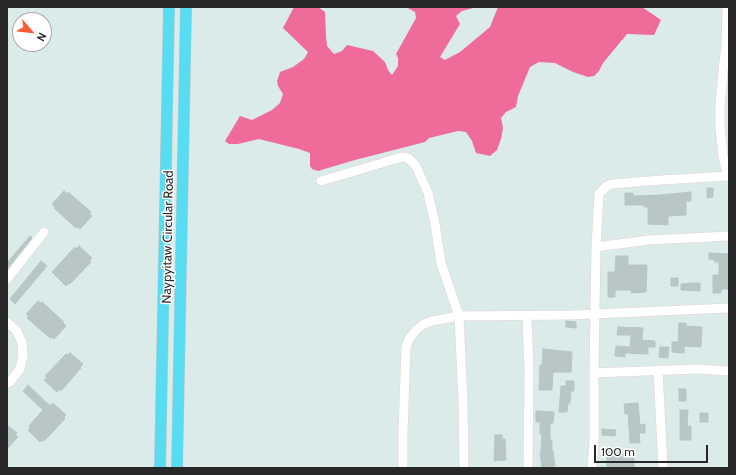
<!DOCTYPE html>
<html>
<head>
<meta charset="utf-8">
<style>
	body { margin:0 }
	#map { position:relative; width:736px; height:475px; overflow:hidden; background:#daebea; font-family:Cabin,sans-serif }
	canvas { display:block }
	.frame { position:absolute; inset:0; border:8px solid #282828; pointer-events:none }
	.north { position:absolute; left:12px; top:12px; width:40px; height:40px; box-sizing:border-box; background:#fff; border:1px solid #a9a9a9; border-radius:50%; rotate:118deg; font-size:11px; font-weight:700; line-height:16px; text-align:center; color:#282828 }
	.north::after { content:''; display:block; margin:auto; width:14px; height:18px; background:#fb5b37; clip-path:polygon(50% 0,100% 100%,50% 72%,0 100%) }
	.scale { position:absolute; left:594px; top:445px; width:114px; height:18px; box-sizing:border-box; border:2px solid #282828; border-top:0; padding-left:5px; font-size:12px; line-height:14px; white-space:nowrap; color:#282828; -webkit-text-stroke:3px #fff; paint-order:stroke }
</style>
</head>
<body>
<div id="map">
<canvas width="736" height="475"></canvas>
<div class="frame"></div>
<div class="north">N</div>
<div class="scale">100 m</div>
</div>
<script>
const context = document.querySelector('canvas').getContext('2d');
context.lineJoin = 'round';
function fill(path, color) { context.fillStyle = color; context.fill(path, 'evenodd'); }
const poly = rows => new Path2D(rows.map(r => 'M' + r).join(''));
function stroke(path, color, width, dash) { context.strokeStyle = color; context.lineWidth = width; context.lineCap = dash ? 'butt' : 'round'; context.setLineDash(dash || []); context.stroke(path); }
function label(font, color, halo, rows, align = 'center') {
  context.font = font + ' Cabin,sans-serif'; context.lineWidth = 3; context.setLineDash([]); context.textBaseline = 'middle'; context.strokeStyle = halo; context.fillStyle = color; for (const [text, x, y, turn = 0] of rows) {
    context.save(); context.translate(x, y); context.rotate((+turn || 0) * Math.PI / 180); context.textAlign = isNaN(turn) ? turn : align; if (halo) context.strokeText(text, 0, 0); context.fillText(text, 0, 0); context.restore();
  }
}
fill(poly([
	[294,7,318,7,325,12,326,36,327,46,334,54,342,51,347,45,373,51,385,62,388,70,392,75,398,66,398,58,396,54,416,18,415,12,406,7,477,7,462,11,456,16,460,24,440,57,445,60,460,52,490,27,498,7,642,7,661,20,654,35,627,34,603,63,599,71,594,76,588,77,573,72,555,63,539,62,530,67,518,96,516,107,506,112,501,118,503,128,501,139,497,150,490,156,476,153,472,141,466,132,458,131,429,138,425,142,355,160,318,171,312,169,310,166,310,153,299,149,259,139,238,144,229,144,225,141,240,116,252,120,272,110,280,103,283,94,278,86,277,81,280,72,293,67,304,59,308,52,283,28]
]), '#ef6b9a');
const building = poly([
	[707,188,713,188,713,197,707,198,707,188],
	[64,191,67,194,68,192,91,212,89,214,92,216,80,229,78,227,76,228,54,208,55,207,52,204,64,191],
	[691,192,691,201,686,201,686,215,668,216,668,225,648,224,648,207,644,207,644,205,625,205,625,193,633,193,633,196,660,195,691,192],
	[30,236,32,238,7,269,7,263,30,236],
	[79,246,92,258,89,261,91,262,70,284,69,283,66,286,52,272,75,247,76,249,79,246],
	[709,253,729,254,729,289,721,289,721,293,713,293,713,275,719,275,719,262,715,262,715,260,709,259,709,253],
	[616,256,628,256,628,265,647,265,646,292,631,293,631,290,615,290,615,297,608,297,608,272,615,272,616,256],
	[41,261,47,266,15,304,10,299,41,261],
	[671,278,678,278,678,286,671,286,671,278],
	[692,283,700,283,700,291,681,290,681,284,692,283],
	[38,301,41,303,42,302,64,322,63,323,66,326,54,339,51,337,50,338,27,318,29,316,26,314,38,301],
	[566,321,576,322,576,328,566,327,566,321],
	[679,323,686,323,686,326,702,327,701,347,684,346,684,353,672,352,672,342,678,342,679,323],
	[618,327,643,328,642,340,655,341,655,347,648,347,648,354,625,353,625,357,615,356,616,346,630,347,631,335,617,335,618,327],
	[660,347,669,347,668,358,659,357,660,347],
	[543,349,572,352,571,372,553,372,552,390,539,390,540,365,542,365,543,349],
	[70,353,83,364,80,367,81,368,61,391,59,389,57,392,44,380,47,378,45,376,66,354,67,355,70,353],
	[566,381,574,381,574,391,571,391,570,403,568,403,567,412,559,412,561,386,566,386,566,381],
	[28,385,49,405,51,405,53,403,66,415,64,417,65,419,44,441,43,440,40,442,28,430,30,428,29,426,43,410,23,391,28,385],
	[679,389,686,389,686,401,679,401,679,389],
	[638,403,640,425,645,424,645,433,639,433,640,443,630,443,628,413,625,414,624,404,638,403],
	[680,410,688,410,687,426,691,426,691,440,680,440,680,410],
	[536,411,554,412,553,423,550,423,550,440,552,440,552,451,553,451,555,466,542,467,540,452,541,452,542,434,540,434,540,422,536,422,536,411],
	[700,413,708,413,708,422,700,422,700,413],
	[7,425,17,433,15,435,18,437,7,449,7,425],
	[602,429,616,430,615,436,602,435,602,429],
	[495,435,502,435,502,439,505,439,506,460,494,461,495,435],
	[607,449,614,450,614,453,634,452,634,468,607,468,607,449]
]);
fill(building, '#b9c6c6');
stroke(building, '#b4c6c6', 1);
const minor = poly([
	[726,47,727,7],
	[728,176,723,157,720,127,720,106,724,61,726,47,729,47],
	[321,181,402,157,408,158,416,166,428,193,435,224,441,263,459,316,463,401,464,468],
	[596,247,649,240,729,236],
	[7,279,44,232],
	[527,316,529,372,528,468],
	[7,322,16,330,22,342,23,356,20,369,10,382,7,383],
	[658,370,663,468],
	[594,373,696,369,729,371],
	[403,468,403,433,406,347,409,339,416,330,424,324,432,321,459,316,571,315,729,308],
	[592,468,594,443,594,373,596,247,599,194,607,186,612,184,661,180,729,176]
]);
const major = poly([
	[160,468,169,7],
	[177,468,186,7]
]);
stroke(minor, '#e2d2cf', 10);
stroke(major, '#c7c7c7', 12);
stroke(minor, '#fff', 9);
stroke(major, '#58dcf1', 11);
label('13px', '#282828', '#fff', [
	["Naypyitaw Circular Road",168,237,-89]
]);
</script>
</body>
</html>
